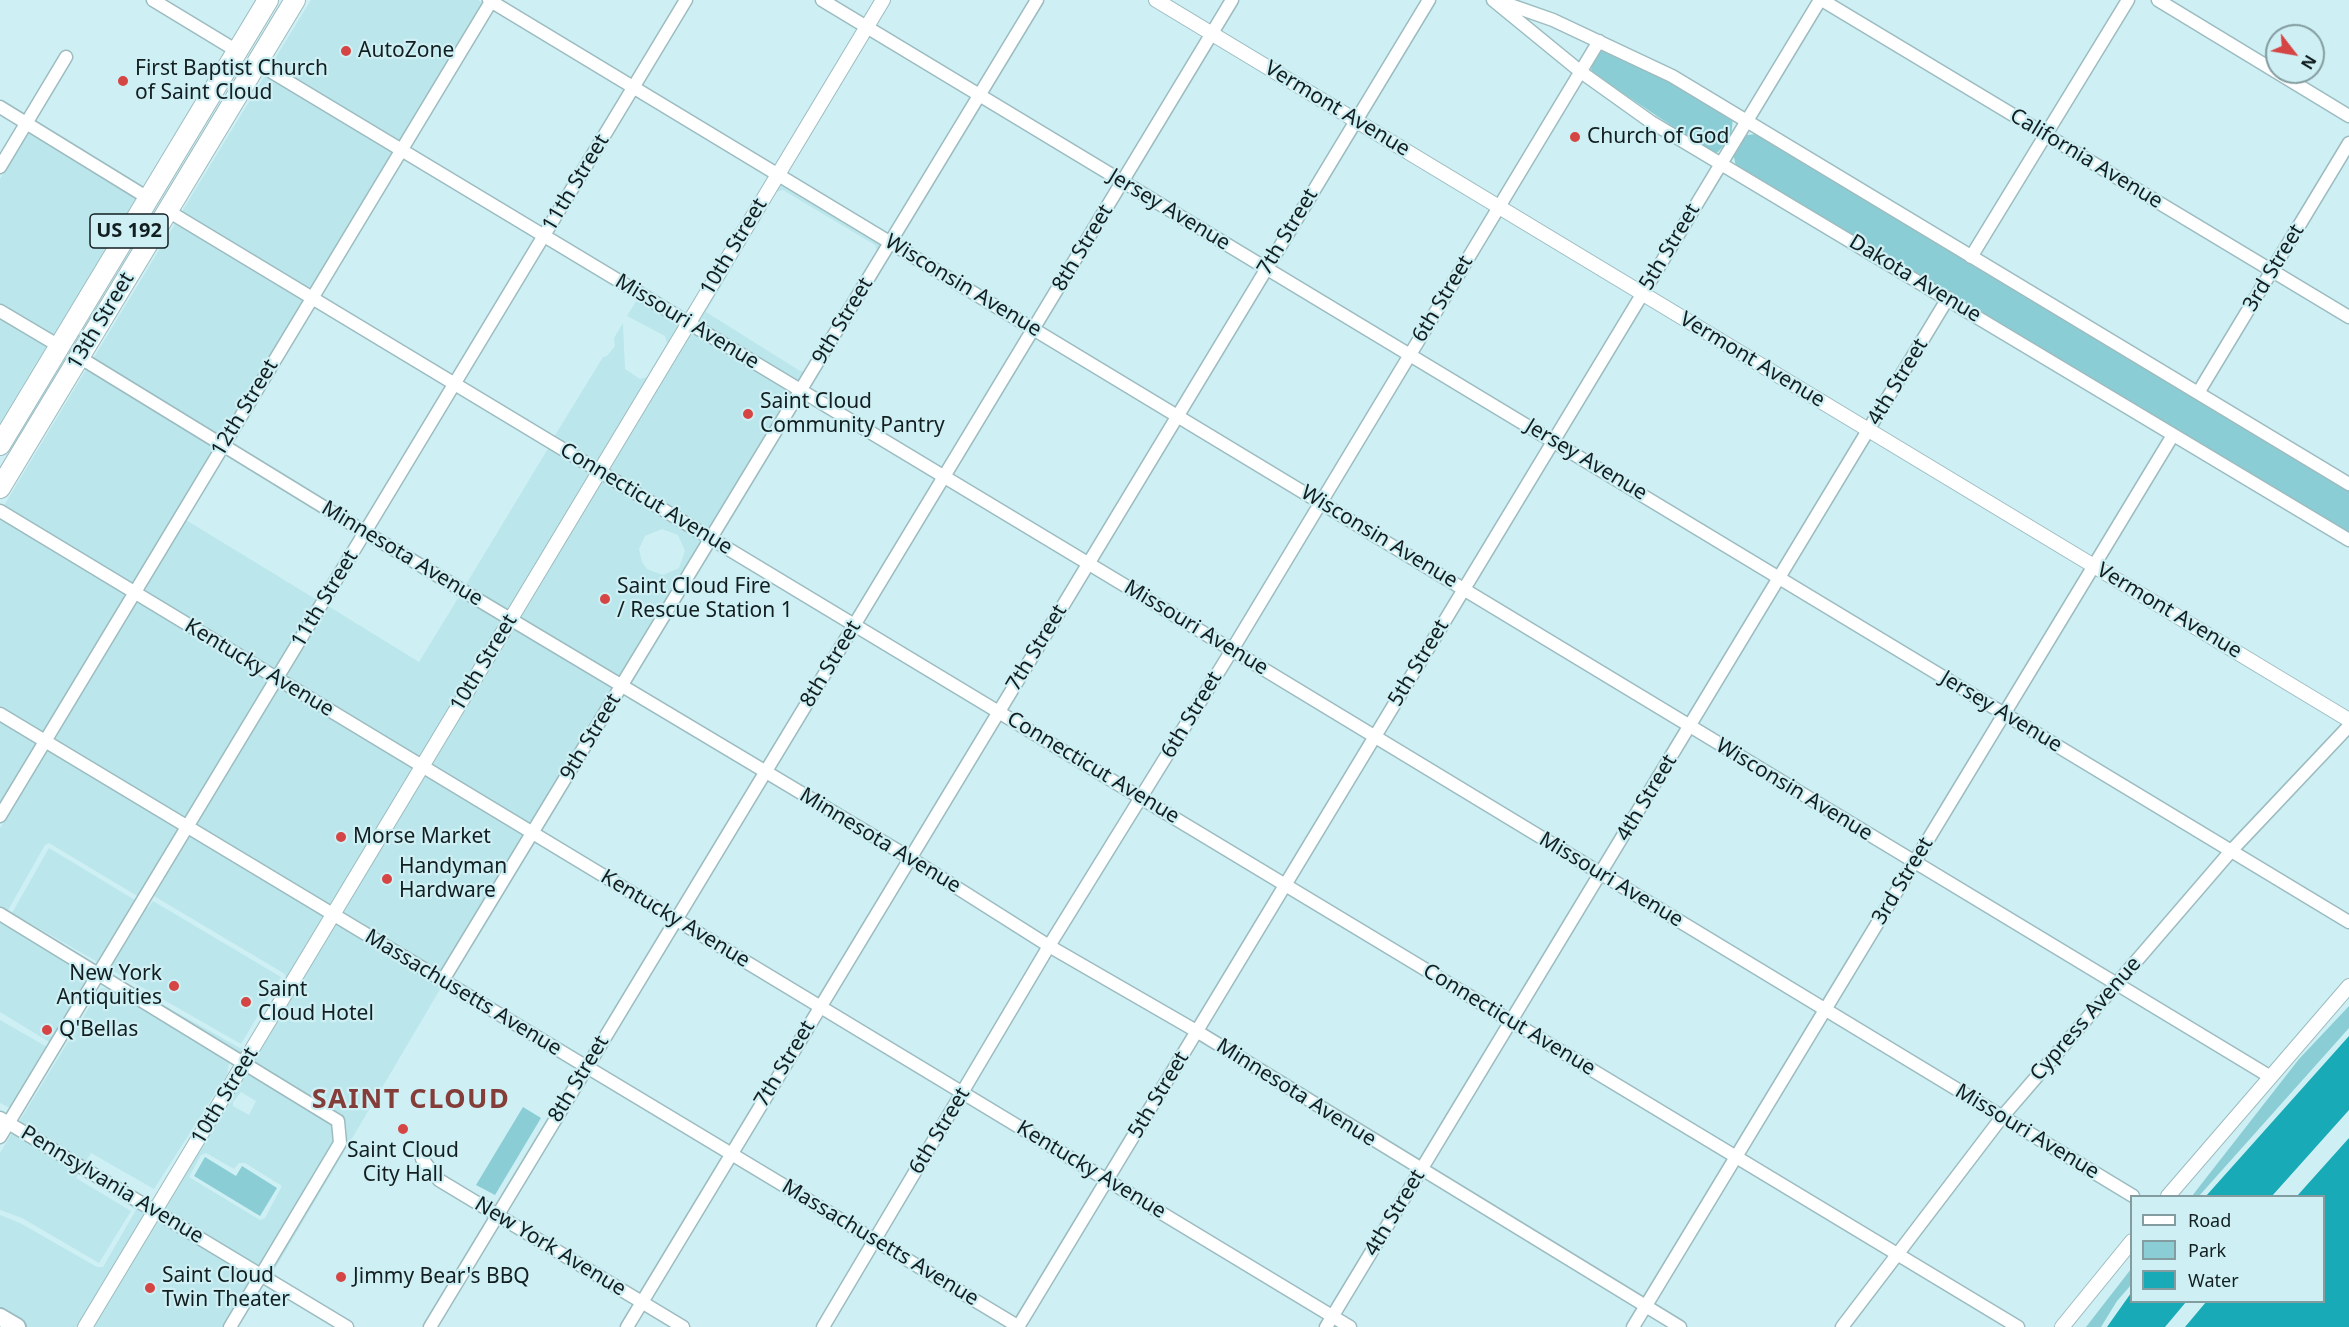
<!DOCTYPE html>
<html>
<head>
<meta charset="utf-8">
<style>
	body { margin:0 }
	#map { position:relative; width:2349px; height:1327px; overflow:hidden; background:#cef0f4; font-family:"Noto Sans",sans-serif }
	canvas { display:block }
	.legend { position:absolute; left:2130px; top:1195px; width:195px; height:108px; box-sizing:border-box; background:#cef0f4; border:2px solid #839c9f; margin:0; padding:8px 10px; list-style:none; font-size:18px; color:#121e20 }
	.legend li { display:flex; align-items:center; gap:12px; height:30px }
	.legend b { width:30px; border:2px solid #839c9f }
	.north { position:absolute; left:2265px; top:24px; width:60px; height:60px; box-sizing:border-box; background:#cef0f4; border:2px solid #839c9f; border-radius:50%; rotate:121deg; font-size:16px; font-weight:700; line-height:24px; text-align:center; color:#121e20 }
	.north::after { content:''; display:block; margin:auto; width:21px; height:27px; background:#d44544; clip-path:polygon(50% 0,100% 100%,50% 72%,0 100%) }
</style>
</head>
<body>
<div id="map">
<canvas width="2349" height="1327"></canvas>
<ul class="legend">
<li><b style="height:8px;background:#fff"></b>Road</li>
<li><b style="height:16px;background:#8bcdd4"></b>Park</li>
<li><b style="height:16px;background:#19aab7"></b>Water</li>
</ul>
<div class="north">N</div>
</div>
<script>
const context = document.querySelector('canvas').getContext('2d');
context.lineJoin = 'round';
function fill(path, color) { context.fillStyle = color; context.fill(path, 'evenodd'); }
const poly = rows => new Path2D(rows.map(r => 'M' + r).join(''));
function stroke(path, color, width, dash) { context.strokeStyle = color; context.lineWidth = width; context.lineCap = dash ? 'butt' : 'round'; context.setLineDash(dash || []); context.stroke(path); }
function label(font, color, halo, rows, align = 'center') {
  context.font = font + ' "Noto Sans",sans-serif'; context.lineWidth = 4.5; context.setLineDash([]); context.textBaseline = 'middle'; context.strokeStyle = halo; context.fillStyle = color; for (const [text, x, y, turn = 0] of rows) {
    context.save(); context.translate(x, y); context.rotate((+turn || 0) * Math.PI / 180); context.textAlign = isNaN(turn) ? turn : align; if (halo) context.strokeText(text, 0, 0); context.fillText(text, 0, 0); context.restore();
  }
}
fill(poly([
	[311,0,478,0,483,3,400,141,271,65],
	[266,74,394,151,310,290,181,213],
	[28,131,138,199,55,338,0,305,0,179],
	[780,182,882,244,869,265,877,250,875,245,783,190,776,192,706,312,800,371,805,371,798,383,697,321],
	[176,222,304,299,220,436,93,359],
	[638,298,681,324,597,463,554,437,603,357,607,356,615,346,614,338,623,323,625,369,640,379,647,377,667,343,665,336,627,316],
	[0,317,49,347,0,429],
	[691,331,792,393,709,531,608,469],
	[87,368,215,446,132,585,3,507],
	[549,447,592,472,508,611,465,586],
	[226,452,186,520,317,600,274,671,142,591],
	[602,478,704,540,620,678,519,617],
	[662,529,678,535,685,551,679,568,663,575,647,569,642,562,639,549,645,536],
	[0,518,126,594,42,733,0,708],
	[460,595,503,620,419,759,285,678,328,606,419,662],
	[136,600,269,680,185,819,53,740],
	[513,627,614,687,530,825,429,765],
	[279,687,413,768,330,907,195,825],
	[0,721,37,743,0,804],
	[47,749,179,828,139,897,49,843,45,845,7,912,0,908,0,828],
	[423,774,525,835,440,973,341,913],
	[190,835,325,917,242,1056,108,974,240,1048,245,1046,274,1001,286,980,285,974,154,896],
	[49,848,148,908,153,901,281,977,241,1044,12,913],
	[0,921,92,979,51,1043,0,1012],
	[336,923,442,986,272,1274,270,1272,345,1146,347,1133,345,1123,252,1063],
	[101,988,114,989,227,1059,229,1063,227,1075,154,1189,91,1153,76,1178,131,1211,99,1263,22,1218,0,1210,0,1153],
	[0,1020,47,1047,12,1106,8,1107,0,1103],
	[247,1072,333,1125,334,1141,259,1266,164,1210],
	[241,1092,256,1101,249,1115,233,1106,233,1102],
	[206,1153,234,1169,239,1163,245,1163,282,1186,265,1218,260,1220,189,1177,201,1155],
	[84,1175,148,1213,78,1327,27,1327,0,1310,0,1215,20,1223,97,1267,103,1267,136,1210],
	[158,1219,254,1275,223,1327,92,1327]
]), '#bbe6eb');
fill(poly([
	[1607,49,1665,77,1733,118,1731,137,1718,152,1714,154,1597,76,1591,70,1593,59,1601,50],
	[1757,134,2349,491,2349,535,1736,166,1733,153,1747,135],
	[2349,1006,2349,1028,2199,1196,2192,1196,2299,1059],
	[523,1107,541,1118,495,1195,476,1185],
	[205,1157,236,1176,242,1166,277,1188,260,1216,194,1176],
	[2131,1269,2131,1285,2117,1301,2101,1327,2086,1327]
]), '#8bcdd4');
fill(poly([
	[2349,1036,2349,1110,2272,1196,2206,1196],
	[2349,1138,2349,1327,2185,1327,2206,1302,2324,1302,2324,1196,2297,1196],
	[2131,1293,2132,1302,2186,1302,2165,1327,2107,1327]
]), '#19aab7');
const minor = poly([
	[153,0,237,51],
	[489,0,2269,1076],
	[822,0,2349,922],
	[1493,0,1581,72,1651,122,2349,540],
	[1496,0,1553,20,1672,76,2349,484],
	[1822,0,2349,317],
	[2158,0,2349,116],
	[257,63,1232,650,2133,1196],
	[0,107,148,198],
	[0,167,66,57],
	[168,211,2018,1327],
	[1971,257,2128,0],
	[0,311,59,346],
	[79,357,358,528,910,858,1049,946,1198,1032,1680,1327],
	[2198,393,2349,143],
	[0,511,1350,1327],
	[0,714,1019,1327],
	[0,816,492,0],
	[0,914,338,1121,340,1143,230,1327],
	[443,980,1037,0],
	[0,1118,347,1327],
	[0,1137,686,0],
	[422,1159,439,1180,683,1327],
	[430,1327,1232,0],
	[627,1327,1429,0],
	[823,1327,1049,946,1232,650,1599,41],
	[1018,1327,1820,0],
	[1326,1327,1948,298],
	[1633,1327,2173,435],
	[1842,1327,2002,1117,2231,851,2349,726]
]);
const tertiary = poly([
	[1156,0,2349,720],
	[2168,1196,2349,986],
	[85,1327,883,0],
	[2062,1327,2132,1241]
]);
const secondary = poly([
	[0,1317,17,1327]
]);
const trunk = poly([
	[0,445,268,0],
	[0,488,295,0]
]);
stroke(minor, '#9cbcc0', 15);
stroke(tertiary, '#9cbcc0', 16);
stroke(secondary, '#9cbcc0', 20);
stroke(trunk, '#9cbcc0', 22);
stroke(minor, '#fff', 12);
stroke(tertiary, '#fff', 14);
stroke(secondary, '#fff', 16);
stroke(trunk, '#fff', 20);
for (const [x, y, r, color] of [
	[346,51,6,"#d44544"],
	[123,81,6,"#d44544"],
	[1575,137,6,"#d44544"],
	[748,414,6,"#d44544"],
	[605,599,6,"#d44544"],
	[341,837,6,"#d44544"],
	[387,879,6,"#d44544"],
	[174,986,6,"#d44544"],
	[246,1002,6,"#d44544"],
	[47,1030,6,"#d44544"],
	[403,1129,6,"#d44544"],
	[341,1277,6,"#d44544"],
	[150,1288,6,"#d44544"]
]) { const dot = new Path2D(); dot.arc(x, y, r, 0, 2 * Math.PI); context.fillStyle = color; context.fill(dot); stroke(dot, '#cef0f4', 2); }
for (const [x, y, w] of [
	[129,231,78]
]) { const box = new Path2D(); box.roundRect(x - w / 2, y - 17, w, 34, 4.5); context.fillStyle = '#cef0f4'; context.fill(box); stroke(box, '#121e20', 1.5); }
label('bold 20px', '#121e20', null, [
	["US 192",129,231]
]);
label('21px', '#121e20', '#cef0f4', [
	["AutoZone",358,51],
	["First Baptist Church",135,69],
	["of Saint Cloud",135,93],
	["Church of God",1587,137],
	["Saint Cloud",760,402],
	["Community Pantry",760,426],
	["Saint Cloud Fire",617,587],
	["/ Rescue Station 1",617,611],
	["Morse Market",353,837],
	["Handyman",399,867],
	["Hardware",399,891],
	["New York",162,974,"right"],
	["Antiquities",162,998,"right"],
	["Saint",258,990],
	["Cloud Hotel",258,1014],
	["Q'Bellas",59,1030],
	["Saint Cloud",403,1151,"center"],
	["City Hall",403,1175,"center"],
	["Saint Cloud",162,1276],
	["Twin Theater",162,1300],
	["Jimmy Bear's BBQ",353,1277]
], 'left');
label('21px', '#121e20', '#cef0f4', [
	["Vermont Avenue",1337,109,31],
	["California Avenue",2086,159,31],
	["11th Street",576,183,-59],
	["Jersey Avenue",1169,210,31],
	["7th Street",1288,232,-59],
	["10th Street",734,247,-59],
	["5th Street",1670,247,-59],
	["8th Street",1083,248,-59],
	["3rd Street",2274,268,-59],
	["Dakota Avenue",1915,279,31],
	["Wisconsin Avenue",963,286,31],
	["6th Street",1443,299,-59],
	["13th Street",101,321,-59],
	["9th Street",843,321,-59],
	["Missouri Avenue",687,322,31],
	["Vermont Avenue",1752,360,31],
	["4th Street",1898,382,-59],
	["12th Street",245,408,-59],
	["Jersey Avenue",1586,460,31],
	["Connecticut Avenue",646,499,31],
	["Wisconsin Avenue",1379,537,31],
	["Minnesota Avenue",402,554,31],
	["11th Street",325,599,-59],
	["Vermont Avenue",2169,611,31],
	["Missouri Avenue",1196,628,31],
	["7th Street",1037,648,-59],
	["10th Street",484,663,-59],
	["5th Street",1419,663,-59],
	["8th Street",831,664,-59],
	["Kentucky Avenue",259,668,31],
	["Jersey Avenue",2001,712,31],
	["6th Street",1192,715,-59],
	["9th Street",591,737,-59],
	["Connecticut Avenue",1093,768,31],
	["Wisconsin Avenue",1794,790,31],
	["4th Street",1647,798,-59],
	["Minnesota Avenue",880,841,31],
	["Missouri Avenue",1611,880,31],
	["3rd Street",1903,881,-59],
	["Kentucky Avenue",675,919,31],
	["Massachusetts Avenue",463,993,31],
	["Cypress Avenue",2086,1019,-49],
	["Connecticut Avenue",1509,1020,31],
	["7th Street",785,1064,-59],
	["8th Street",579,1079,-59],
	["Minnesota Avenue",1296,1093,32],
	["5th Street",1159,1095,-59],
	["10th Street",225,1096,-59],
	["6th Street",940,1131,-59],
	["Missouri Avenue",2027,1132,31],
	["Kentucky Avenue",1091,1170,31],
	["Pennsylvania Avenue",112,1185,31],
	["4th Street",1395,1213,-59],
	["Massachusetts Avenue",880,1243,31],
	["New York Avenue",550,1247,31]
]);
context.letterSpacing = '1.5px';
label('bold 27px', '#853d39', '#cef0f4', [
	["SAINT CLOUD",411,1100]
]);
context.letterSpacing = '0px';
</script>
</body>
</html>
